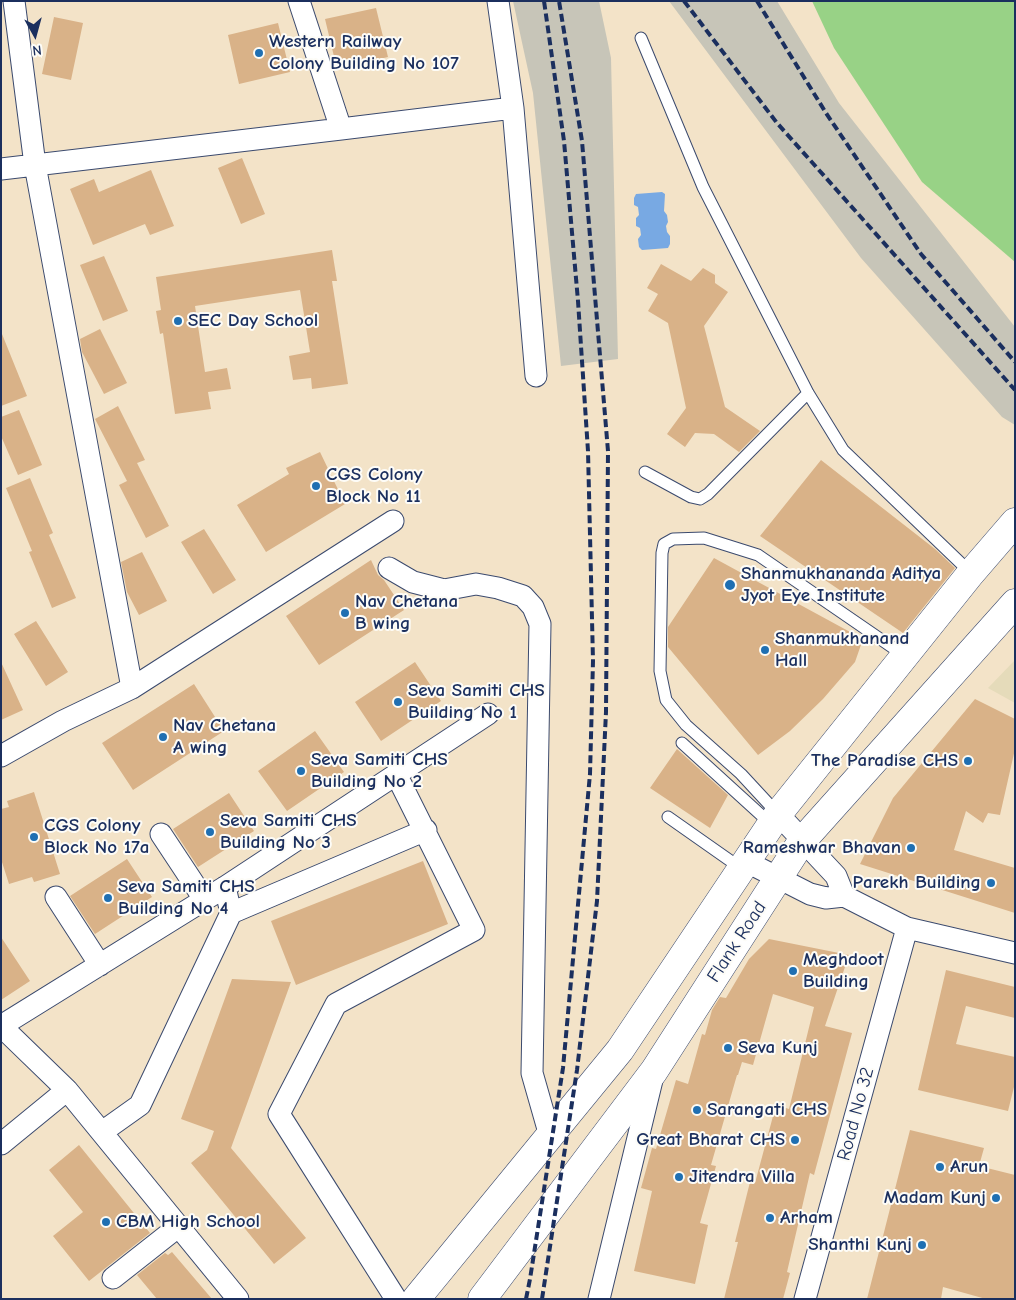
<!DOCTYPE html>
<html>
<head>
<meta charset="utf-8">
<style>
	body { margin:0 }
	#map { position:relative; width:1016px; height:1300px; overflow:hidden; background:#f3e3c8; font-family:"Comic Neue",sans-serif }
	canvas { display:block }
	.frame { position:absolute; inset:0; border:2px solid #1b2f5e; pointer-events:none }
	.north { position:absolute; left:10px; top:10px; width:50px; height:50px; -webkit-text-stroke:4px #fdfcf7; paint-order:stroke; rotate:173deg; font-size:14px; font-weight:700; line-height:20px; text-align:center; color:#1b2f5e }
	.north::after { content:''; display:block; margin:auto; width:18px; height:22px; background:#1b2f5e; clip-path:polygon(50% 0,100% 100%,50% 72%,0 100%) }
</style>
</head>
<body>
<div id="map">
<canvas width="1016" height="1300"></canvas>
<div class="frame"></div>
<div class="north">N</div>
</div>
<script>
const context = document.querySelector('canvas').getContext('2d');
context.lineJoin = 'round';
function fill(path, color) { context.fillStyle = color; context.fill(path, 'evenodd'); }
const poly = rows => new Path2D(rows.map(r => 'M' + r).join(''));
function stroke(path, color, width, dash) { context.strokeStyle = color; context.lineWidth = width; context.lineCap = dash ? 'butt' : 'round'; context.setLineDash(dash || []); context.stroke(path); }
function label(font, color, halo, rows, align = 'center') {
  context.font = font + ' "Comic Neue",sans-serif'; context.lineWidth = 4; context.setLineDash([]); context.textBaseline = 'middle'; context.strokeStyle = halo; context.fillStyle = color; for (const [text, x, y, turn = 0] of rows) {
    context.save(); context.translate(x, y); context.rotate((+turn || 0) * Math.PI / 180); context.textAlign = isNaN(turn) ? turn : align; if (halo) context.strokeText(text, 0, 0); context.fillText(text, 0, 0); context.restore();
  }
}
fill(poly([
	[1015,660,1015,703,988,688]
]), '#e5dbba');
fill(poly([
	[513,1,599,1,611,58,618,359,561,366,533,93],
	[669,1,777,1,839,103,1015,327,1015,425,1002,417,861,258]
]), '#c7c5b8');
fill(poly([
	[812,1,1015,1,1015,262,922,182,834,48]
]), '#98d286');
fill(poly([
	[662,192,665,194,664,211,667,215,668,222,666,226,667,232,670,236,670,244,668,248,642,250,639,247,638,239,641,235,640,228,636,226,636,218,639,215,638,207,634,205,634,198,636,194]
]), '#78a9e3');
fill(poly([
	[376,8,388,57,337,69,325,19],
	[54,17,83,23,71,80,42,74],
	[278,23,290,72,239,84,228,35],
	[242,158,265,214,241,224,218,168],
	[151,170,174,226,150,235,145,224,93,245,70,189,94,179,99,192],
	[332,250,337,281,332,281,348,384,312,389,311,378,293,380,289,356,310,352,300,290,195,306,205,372,227,368,231,389,208,392,211,409,175,414,163,333,160,334,156,311,161,310,156,277],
	[104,256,128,311,103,321,80,265],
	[661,264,691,281,703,268,715,275,715,283,728,292,704,326,725,407,760,431,739,452,714,434,695,433,685,447,667,434,686,408,668,323,648,311,658,294,647,288],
	[100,329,127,383,104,394,82,352,80,339],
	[2,334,27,396,1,406,1,335],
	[118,406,145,460,137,463,169,526,146,538,119,485,127,481,95,419],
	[19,410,42,465,18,475,1,436,1,417],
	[320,452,345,504,266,552,237,505,289,474,286,468],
	[821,460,935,549,955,568,903,633,760,536],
	[30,478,53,533,49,535,76,598,52,608,29,552,32,551,6,488],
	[204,529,236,580,213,594,181,542],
	[142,552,167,601,139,615,127,592,121,562],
	[714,558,863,639,855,662,823,699,790,731,758,755,668,647,668,627],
	[371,560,378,575,384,580,404,610,319,665,286,616],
	[36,621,68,672,46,686,14,634],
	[1,662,23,710,1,720],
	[415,662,441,701,381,741,355,702],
	[194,684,224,731,133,790,102,743],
	[975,699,1015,719,1015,749,1000,815,988,813,983,823,966,811,954,850,1015,868,1015,913,860,864,893,798],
	[315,731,344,772,287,811,258,771],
	[677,749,728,795,710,828,650,788],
	[34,792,60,874,34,882,32,877,9,884,1,859,1,809,9,807,7,801],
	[229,793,254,831,198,867,173,829],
	[127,859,152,897,95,934,70,896],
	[423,861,448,924,296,985,271,921],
	[1,937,30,981,1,1000],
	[769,939,849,955,825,1026,852,1033,814,1175,810,1173,787,1272,790,1273,783,1299,724,1299,738,1242,735,1242,750,1182,755,1183,776,1105,789,1109,814,1007,773,994,753,1065,742,1062,738,1075,737,1075,711,1165,716,1166,700,1223,708,1225,695,1284,634,1271,652,1191,641,1188,652,1148,656,1149,676,1080,688,1084,702,1034,705,1035,712,1010,720,997,726,998,749,959],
	[946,970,1015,987,1015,1018,966,1006,956,1044,1015,1057,1015,1083,1008,1111,918,1090],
	[232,979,291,982,231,1148,306,1238,274,1264,191,1163,207,1150,214,1131,181,1119],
	[910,1130,984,1148,979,1166,1015,1175,1015,1299,986,1299,943,1287,941,1299,867,1299],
	[79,1145,150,1233,89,1281,53,1236,83,1212,49,1170],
	[172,1252,212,1299,157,1299,137,1275,165,1253,168,1255]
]), '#d9b288');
const lane = poly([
	[641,38,703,187,808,393,843,450,971,573],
	[645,472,691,497,700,499,708,494,808,393],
	[682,743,772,825],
	[778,814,741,774,686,725,666,700,660,671,662,553,664,544,673,539,704,538,758,555,905,656],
	[668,817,742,869]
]);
const street = poly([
	[14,1,35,165,132,688],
	[498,1,513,108],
	[341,129,513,108,536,376],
	[1,169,341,129,299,1],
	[389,568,413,582,444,590,476,584,498,588,523,596,533,607,540,624,532,1073,550,1136],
	[1,756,63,721,132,688,393,521],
	[778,814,836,876,844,896],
	[161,834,204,899],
	[747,862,810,894,826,898,844,896,907,928,1015,953],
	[56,897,100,965],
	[231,913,426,830],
	[1,1026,225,887,488,714],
	[1,1026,67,1090,238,1299],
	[102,1132,140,1105,231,913,225,887],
	[1,1144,67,1090],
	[113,1278,179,1226],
	[396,1299,279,1114,336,1004,474,930,396,774],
	[599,1299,653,1076],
	[805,1299,907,928]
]);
const secondary = poly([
	[416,1299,620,1050,778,814,971,573,1015,522],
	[482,1299,654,1071,802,841,1015,603]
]);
stroke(lane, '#3b4a6e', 13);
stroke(street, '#3b4a6e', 23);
stroke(secondary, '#3b4a6e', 29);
stroke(lane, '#fff', 11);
stroke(street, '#fff', 21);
stroke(secondary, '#fff', 28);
stroke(poly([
	[684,1,777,123,1015,390],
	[757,1,826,113,921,254,1015,362],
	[526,1299,530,1279,563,1068,590,774,593,661,588,451,578,301,564,141,544,1],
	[542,1299,577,1070,597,901,606,712,608,451,582,141,559,1]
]), '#1b2f5e', 4, [8, 4]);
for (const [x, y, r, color] of [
	[259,53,5,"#1f6fb2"],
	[178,321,5,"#1f6fb2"],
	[316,486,5,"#1f6fb2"],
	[730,585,6,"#1f6fb2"],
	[345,613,5,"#1f6fb2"],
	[765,650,5,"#1f6fb2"],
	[398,702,5,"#1f6fb2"],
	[163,737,5,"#1f6fb2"],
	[968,761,5,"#1f6fb2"],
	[301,771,5,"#1f6fb2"],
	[210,832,5,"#1f6fb2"],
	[34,837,5,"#1f6fb2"],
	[911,848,5,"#1f6fb2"],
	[991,883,5,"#1f6fb2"],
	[108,898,5,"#1f6fb2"],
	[793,971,5,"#1f6fb2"],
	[728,1048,5,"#1f6fb2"],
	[697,1110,5,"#1f6fb2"],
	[795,1140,5,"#1f6fb2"],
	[940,1167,5,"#1f6fb2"],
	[679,1177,5,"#1f6fb2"],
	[996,1198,5,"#1f6fb2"],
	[770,1218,5,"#1f6fb2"],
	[106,1222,5,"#1f6fb2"],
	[922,1245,5,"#1f6fb2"]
]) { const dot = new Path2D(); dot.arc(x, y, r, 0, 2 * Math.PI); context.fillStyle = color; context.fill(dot); stroke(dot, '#fdfcf7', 2); }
label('bold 19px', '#1b2f5e', '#fdfcf7', [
	["Western Railway",269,42],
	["Colony Building No 107",269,64],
	["SEC Day School",188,321],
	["CGS Colony",326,475],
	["Block No 11",326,497],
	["Shanmukhananda Aditya",741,574],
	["Jyot Eye Institute",741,596],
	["Nav Chetana",355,602],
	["B wing",355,624],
	["Shanmukhanand",775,639],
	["Hall",775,661],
	["Seva Samiti CHS",408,691],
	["Building No 1",408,713],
	["Nav Chetana",173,726],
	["A wing",173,748],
	["Seva Samiti CHS",311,760],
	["Building No 2",311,782],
	["The Paradise CHS",958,761,"right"],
	["Seva Samiti CHS",220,821],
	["Building No 3",220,843],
	["CGS Colony",44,826],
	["Block No 17a",44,848],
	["Rameshwar Bhavan",901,848,"right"],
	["Parekh Building",981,883,"right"],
	["Seva Samiti CHS",118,887],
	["Building No 4",118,909],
	["Meghdoot",803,960],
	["Building",803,982],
	["Seva Kunj",738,1048],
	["Sarangati CHS",707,1110],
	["Great Bharat CHS",785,1140,"right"],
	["Arun",950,1167],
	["Jitendra Villa",689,1177],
	["Madam Kunj",986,1198,"right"],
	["Arham",780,1218],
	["CBM High School",116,1222],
	["Shanthi Kunj",912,1245,"right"]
], 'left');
label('19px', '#1b2f5e', '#fdfcf7', [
	["Flank Road",737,942,-57],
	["Road No 32",856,1114,-75]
]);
</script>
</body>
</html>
